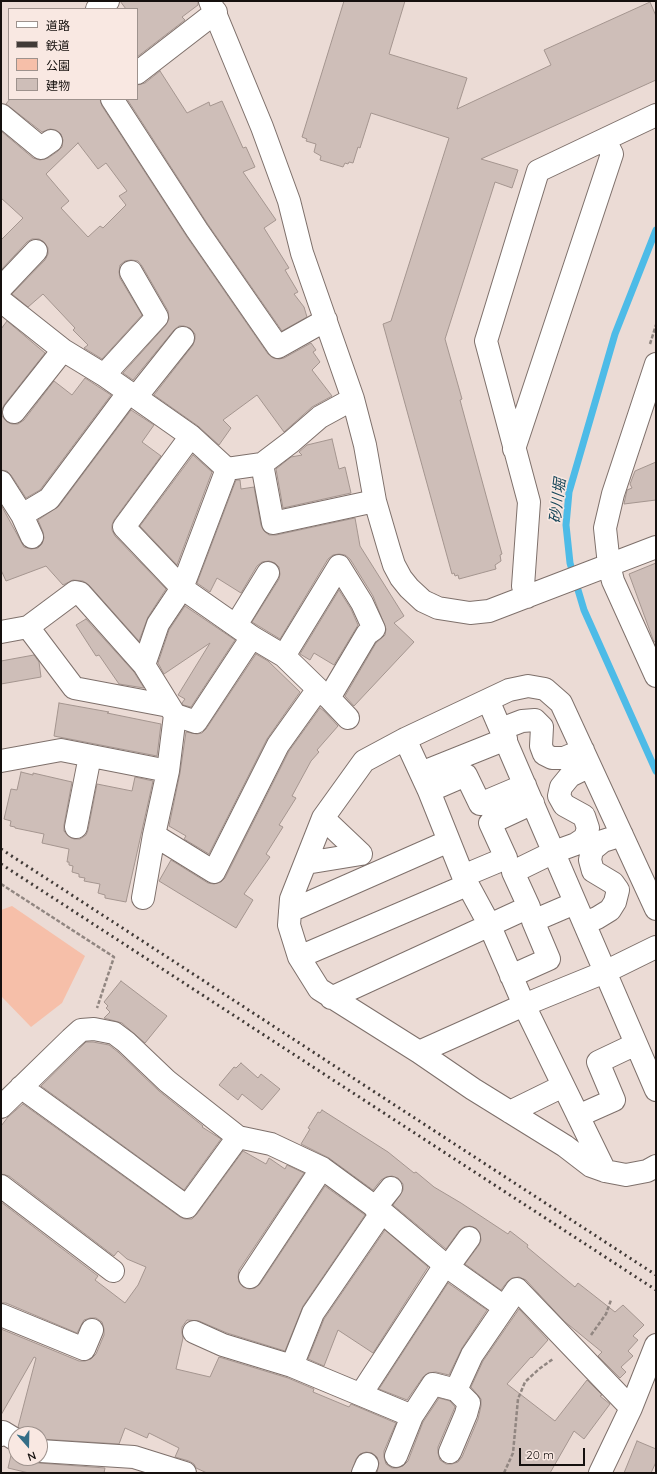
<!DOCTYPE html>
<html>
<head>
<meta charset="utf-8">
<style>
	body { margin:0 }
	#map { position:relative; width:657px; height:1474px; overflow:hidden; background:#ebdbd5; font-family:Quicksand,"Noto Sans JP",sans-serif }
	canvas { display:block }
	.frame { position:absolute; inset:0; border:2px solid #15100e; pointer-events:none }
	.legend { position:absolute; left:8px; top:8px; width:130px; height:92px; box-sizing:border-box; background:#f9e8e2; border:1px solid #9e928d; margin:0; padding:5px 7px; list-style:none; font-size:12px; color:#15100e }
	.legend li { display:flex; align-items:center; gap:8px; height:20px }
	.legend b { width:20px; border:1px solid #9e928d }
	.north { position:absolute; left:8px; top:1426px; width:40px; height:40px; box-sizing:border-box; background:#f9e8e2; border:1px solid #9e928d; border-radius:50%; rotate:160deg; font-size:11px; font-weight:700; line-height:16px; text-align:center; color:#15100e }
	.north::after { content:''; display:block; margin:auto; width:14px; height:18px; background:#346e87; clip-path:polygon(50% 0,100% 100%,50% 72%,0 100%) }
	.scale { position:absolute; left:519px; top:1448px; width:66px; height:18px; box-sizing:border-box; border:2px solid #15100e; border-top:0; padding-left:5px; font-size:12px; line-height:14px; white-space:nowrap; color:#15100e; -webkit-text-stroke:3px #f9e8e2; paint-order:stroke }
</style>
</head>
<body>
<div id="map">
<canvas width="657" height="1474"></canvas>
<div class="frame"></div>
<ul class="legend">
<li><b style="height:5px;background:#fff"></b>道路</li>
<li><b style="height:5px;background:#413a37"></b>鉄道</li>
<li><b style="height:11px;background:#f6bfa9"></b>公園</li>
<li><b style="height:11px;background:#cebeb8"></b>建物</li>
</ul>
<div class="north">N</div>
<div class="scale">20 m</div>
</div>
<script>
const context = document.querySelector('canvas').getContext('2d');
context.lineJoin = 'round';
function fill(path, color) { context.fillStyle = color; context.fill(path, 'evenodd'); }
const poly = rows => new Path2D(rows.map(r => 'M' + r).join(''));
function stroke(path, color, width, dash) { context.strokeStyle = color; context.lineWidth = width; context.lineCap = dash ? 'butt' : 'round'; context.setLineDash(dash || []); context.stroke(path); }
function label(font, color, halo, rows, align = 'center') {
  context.font = font + ' Quicksand,"Noto Sans JP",sans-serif'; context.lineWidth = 3; context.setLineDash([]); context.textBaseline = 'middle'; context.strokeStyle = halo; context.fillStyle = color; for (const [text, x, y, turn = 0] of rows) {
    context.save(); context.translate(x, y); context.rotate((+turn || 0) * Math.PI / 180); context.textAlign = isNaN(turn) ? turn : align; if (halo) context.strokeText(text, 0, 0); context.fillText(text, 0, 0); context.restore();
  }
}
fill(poly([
	[12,906,85,956,62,1003,31,1027,1,996,1,910]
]), '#f6bfa9');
stroke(poly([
	[656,230,615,334,569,492,566,525,570,563,584,610,656,771]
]), '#4dbbe7', 7);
const building = poly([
	[120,1,198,1,198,5,182,17,185,20,137,57,137,9,126,9,120,1],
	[344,1,405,1,389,54,467,78,457,109,551,65,544,50,650,2,656,16,656,80,481,159,518,170,512,188,495,182,445,339,462,399,460,400,502,554,500,555,501,561,495,565,496,569,459,579,458,575,455,576,454,573,452,574,383,324,391,321,449,138,371,113,360,148,358,147,353,163,349,162,348,164,345,163,343,167,320,160,321,156,314,152,316,144,306,141,307,139,302,137,344,1],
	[160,71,187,113,209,102,210,106,222,101,243,148,246,147,255,167,243,172,276,220,264,228,289,268,285,270,298,292,294,294,304,307,307,317,282,331,207,223,127,99,137,99,137,85,145,83,160,71],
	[10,99,100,99,102,106,187,237,268,354,273,358,279,359,284,358,311,343,316,350,313,352,320,362,312,370,332,396,312,407,284,432,257,395,223,420,231,428,219,445,198,426,154,395,193,345,195,339,195,334,190,328,184,326,179,326,174,330,133,380,123,373,166,325,169,319,168,311,142,266,138,261,131,260,125,261,120,265,119,272,120,278,142,315,102,359,84,348,88,345,73,330,75,328,43,294,28,307,12,294,45,260,48,254,48,248,44,242,39,239,32,239,27,242,1,270,1,240,23,218,1,198,1,131,33,158,40,160,48,158,58,151,62,147,63,140,61,134,56,130,50,129,42,132,6,104,10,99],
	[78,143,98,169,106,163,127,191,119,196,126,205,103,228,100,226,88,237,61,208,69,201,46,174,78,143],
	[7,321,45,353,4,405,2,410,2,416,7,422,12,424,18,424,24,420,54,381,72,395,85,378,111,395,40,490,26,498,11,475,7,471,1,470,1,329,7,321],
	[131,410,154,425,142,442,161,456,114,520,112,525,112,530,115,536,166,589,148,617,139,641,89,585,83,581,73,580,63,585,46,566,6,581,1,570,1,505,24,547,31,549,38,548,42,544,44,538,43,532,38,520,59,506,131,410],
	[332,439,339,469,345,467,351,493,283,508,276,469,291,457,302,455,299,452,307,445,332,439],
	[193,455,212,472,177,565,140,526,193,455],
	[656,462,656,500,624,504,627,490,632,488,630,484,635,471,656,462],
	[236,480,240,480,241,489,254,487,261,525,264,531,269,535,276,535,355,518,360,546,404,616,394,623,414,642,354,706,345,696,376,643,385,635,386,629,373,596,350,559,345,555,339,554,333,555,328,559,280,639,252,622,279,579,280,574,279,567,275,563,269,561,262,562,257,566,241,593,217,578,210,592,197,583,236,480],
	[656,563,656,641,654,642,629,574,656,563],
	[339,590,351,609,358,625,334,665,314,653,310,660,300,654,339,590],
	[185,606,235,640,191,707,183,705,182,703,185,699,178,695,210,643,164,674,158,663,169,630,185,606],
	[86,619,134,672,144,688,119,684,99,655,96,656,76,625,86,619],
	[256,654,268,661,300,692,267,739,209,854,184,839,186,836,169,826,180,773,186,732,197,734,202,733,206,729,256,654],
	[34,655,39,662,41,677,1,684,1,661,34,655],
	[59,703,109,712,107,713,161,724,157,756,54,736,59,703],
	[320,708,324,711,338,726,317,750,319,752,311,761,292,796,296,798,279,825,283,827,266,854,270,857,244,894,253,900,236,928,159,881,171,860,208,883,214,884,221,882,225,878,289,751,320,708],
	[21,772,33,775,33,773,72,782,64,825,64,831,68,836,74,839,80,839,86,835,88,830,97,784,132,791,135,777,153,781,126,902,105,898,105,895,98,893,100,884,84,881,85,878,79,877,79,874,72,872,73,866,69,865,69,862,67,862,69,849,42,843,44,834,15,828,15,827,10,826,11,821,4,819,11,789,17,790,21,772],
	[121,981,167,1016,145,1043,122,1023,104,1018,110,1012,106,1008,108,1006,104,1002,121,981],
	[86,1042,93,1042,109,1045,118,1052,159,1091,203,1126,202,1127,221,1139,184,1190,41,1086,86,1042],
	[241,1063,258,1078,261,1074,280,1089,262,1110,242,1094,238,1100,219,1085,234,1067,236,1068,241,1063],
	[23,1104,180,1217,185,1219,192,1219,197,1214,243,1151,266,1164,269,1158,285,1169,287,1165,304,1173,239,1270,238,1277,239,1282,243,1287,249,1289,255,1288,260,1284,325,1186,365,1215,303,1306,285,1351,227,1333,199,1321,187,1320,182,1327,182,1333,183,1338,176,1369,210,1377,219,1357,288,1378,314,1389,313,1392,349,1407,351,1404,396,1423,384,1451,384,1457,386,1464,392,1468,397,1468,403,1466,408,1461,423,1422,439,1398,450,1401,455,1407,438,1447,438,1453,440,1460,446,1464,452,1464,458,1462,462,1457,478,1419,481,1406,481,1399,471,1387,483,1361,519,1309,548,1340,532,1358,531,1357,507,1384,555,1421,587,1380,602,1395,600,1396,610,1404,584,1439,574,1431,550,1473,377,1473,379,1463,377,1457,372,1453,366,1452,360,1454,356,1459,351,1473,207,1473,196,1468,194,1464,189,1461,175,1457,179,1448,149,1433,147,1438,125,1428,119,1444,40,1439,40,1434,27,1434,18,1427,36,1358,34,1357,1,1415,1,1329,79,1361,85,1361,91,1359,96,1354,104,1335,104,1329,102,1322,96,1318,90,1318,84,1320,77,1333,6,1303,1,1303,1,1202,98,1276,95,1280,125,1303,138,1285,146,1267,127,1259,118,1251,114,1256,9,1176,1,1174,1,1126,8,1117,23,1104],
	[322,1110,388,1152,414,1173,416,1172,434,1187,461,1203,508,1234,510,1231,528,1245,527,1247,575,1287,578,1283,615,1312,623,1305,644,1325,633,1336,638,1340,628,1351,633,1356,621,1367,626,1372,620,1378,598,1356,602,1352,564,1321,526,1280,519,1277,512,1278,507,1282,501,1290,465,1264,479,1245,481,1240,480,1233,476,1228,470,1226,464,1227,459,1231,446,1249,393,1205,403,1190,403,1184,398,1178,392,1176,386,1177,381,1180,373,1190,329,1158,301,1144,310,1129,308,1128,318,1112,320,1113,322,1110],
	[385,1230,428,1267,373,1353,338,1330,324,1366,308,1359,324,1319,385,1230],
	[448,1283,487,1310,462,1348,449,1375,436,1372,428,1373,423,1377,407,1400,379,1389,448,1283],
	[637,1441,656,1449,656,1462,651,1473,624,1473,637,1441],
	[12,1451,16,1452,16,1458,30,1458,33,1462,39,1463,105,1468,104,1473,29,1473,8,1468,12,1451]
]);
fill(building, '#cebeb8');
stroke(building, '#a4958f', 1);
const minor = poly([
	[210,1,262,127,289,201,302,253,353,399,365,445,375,501,389,549,394,565,401,578,409,588,423,601,438,608,470,613,489,611,656,547],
	[97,9,108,1],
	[137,73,216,12],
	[112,99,197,230,278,347,326,320],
	[1,115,41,148,51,141],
	[1,288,36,251],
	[1,301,63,350,104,375,191,436,227,469],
	[656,364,613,494,605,528,609,565,613,581,656,676],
	[104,375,157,317,131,272],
	[136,397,183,338],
	[14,412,63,350],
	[191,436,124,527,182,588,252,637,284,656,318,689,329,698,348,718],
	[514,449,612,154,605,140],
	[262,464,273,523,375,501],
	[227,469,262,464,291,442,320,417,353,399],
	[1,482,22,515,32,537],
	[22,515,49,499,129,392],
	[527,597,523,586,529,502,486,341,538,171,656,115],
	[236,625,268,573],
	[28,627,75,592,80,593,144,665,175,715],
	[1,632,28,627,74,688,169,706],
	[284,656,339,566,362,603,374,629,367,634,329,698],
	[144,665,158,624,182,588,227,469],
	[488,700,656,1090],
	[501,729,522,721,535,720,542,727,541,746,544,754,552,758,564,758,583,750],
	[405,739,429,791,463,876,489,924,524,1005,605,1171],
	[1,761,61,750,168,771],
	[421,773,506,739],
	[429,791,466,775,480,804,525,785],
	[76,827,90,756],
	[154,835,214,872,278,745,318,689],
	[306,863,361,854,323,818],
	[463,876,506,858,490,823,533,803],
	[143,898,154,835,168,771,175,715,196,722,252,637],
	[656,909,561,703,545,689,528,686,509,690,405,739,364,761,323,818,291,899,289,925,299,957,319,989,419,1052,473,1089,565,1146,591,1166,605,1171,626,1175,647,1171,656,1166],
	[290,911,449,841],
	[584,923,597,918,610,910,615,902,618,890,613,883,593,871,590,860,592,850,603,841,622,835],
	[299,957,467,885],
	[511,976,549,959,533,921,575,903],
	[331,998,529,907,513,872,554,852,576,844,585,838,588,828,584,816,564,805,559,796,561,787,570,776,590,766],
	[419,1052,524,1005,605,972,656,947],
	[21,1087,187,1207,238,1137],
	[1,1107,71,1039,81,1030,94,1029,114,1033,126,1042,167,1081,238,1137,271,1144,322,1168,382,1212,445,1265,504,1307],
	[510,1112,563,1086],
	[578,1116,614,1100,598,1062,636,1044],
	[1,1186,113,1271],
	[375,1208,391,1188],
	[382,1212,313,1313,292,1366,412,1416,433,1384,456,1390,472,1355,517,1289,631,1408],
	[448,1267,469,1238],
	[250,1277,322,1168],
	[1,1315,84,1349,92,1330],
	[194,1332,223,1345,292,1366],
	[361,1394,445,1265],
	[1,1435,3,1432,16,1440],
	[40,1451,134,1457,185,1473],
	[450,1452,466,1414,469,1403,456,1390],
	[396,1456,412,1416],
	[363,1473,367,1464],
	[600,1473,631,1408,656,1345]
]);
stroke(minor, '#7e706b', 24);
stroke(poly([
	[650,344,656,325],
	[1,884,114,957,97,1008],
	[591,1335,606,1314,611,1300],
	[504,1473,513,1453,518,1399,525,1382,539,1369,553,1359]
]), '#918681', 2.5, [4, 2]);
stroke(minor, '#fff', 22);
stroke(poly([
	[1,849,656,1275],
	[1,864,656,1290]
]), '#413a37', 3, [2, 4]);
label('italic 15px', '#19485b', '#f9e8e2', [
	["砂川堀",558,501,-83]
]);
</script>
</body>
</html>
